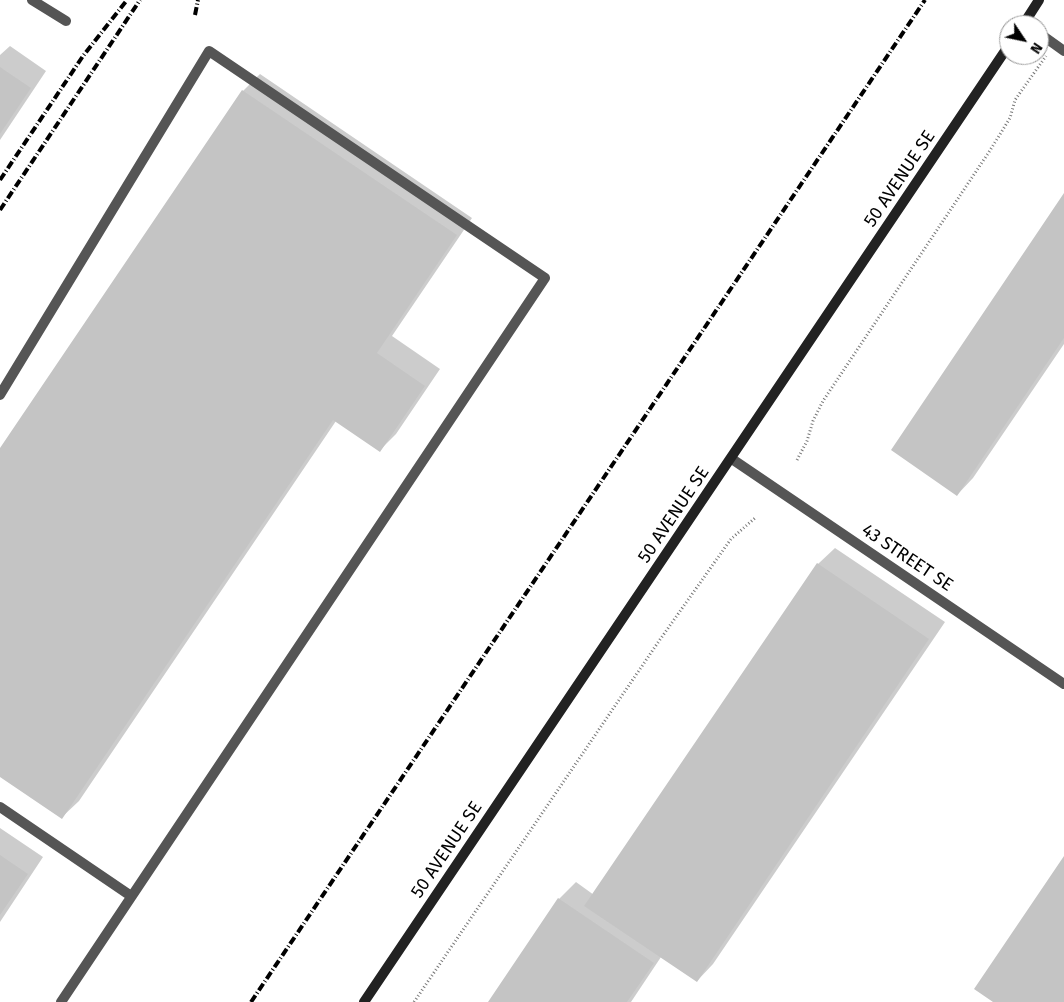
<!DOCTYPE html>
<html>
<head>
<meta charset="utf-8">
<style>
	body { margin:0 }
	#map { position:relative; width:1064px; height:1002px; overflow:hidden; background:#fff; font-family:"Fira Sans",sans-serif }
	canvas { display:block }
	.north { position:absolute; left:999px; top:15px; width:50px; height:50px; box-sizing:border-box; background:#fff; border:1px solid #999; border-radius:50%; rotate:124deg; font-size:14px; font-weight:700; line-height:20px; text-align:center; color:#000 }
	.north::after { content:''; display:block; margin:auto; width:18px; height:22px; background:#000; clip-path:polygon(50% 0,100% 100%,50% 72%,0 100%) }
</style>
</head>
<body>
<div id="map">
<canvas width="1064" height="1002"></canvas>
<div class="north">N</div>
</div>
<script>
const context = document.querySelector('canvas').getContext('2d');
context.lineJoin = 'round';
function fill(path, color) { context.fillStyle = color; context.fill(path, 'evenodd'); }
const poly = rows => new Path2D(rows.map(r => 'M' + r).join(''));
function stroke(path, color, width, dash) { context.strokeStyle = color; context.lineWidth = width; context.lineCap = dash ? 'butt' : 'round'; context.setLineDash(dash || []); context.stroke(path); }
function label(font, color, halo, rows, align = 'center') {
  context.font = font + ' "Fira Sans",sans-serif'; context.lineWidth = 4; context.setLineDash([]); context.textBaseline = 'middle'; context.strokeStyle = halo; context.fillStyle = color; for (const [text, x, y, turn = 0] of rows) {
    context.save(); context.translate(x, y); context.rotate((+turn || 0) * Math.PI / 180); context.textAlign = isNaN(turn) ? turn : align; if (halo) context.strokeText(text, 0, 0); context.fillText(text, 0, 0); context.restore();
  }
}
fill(poly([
	[10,46,46,71,0,140,0,55],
	[260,74,472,218,392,336,440,369,396,434,380,450,336,421,79,801,62,817,0,775,0,450,243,91],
	[1064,196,1064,344,973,478,957,495],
	[835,548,945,622,713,964,697,981,661,957,631,1002,490,1002,559,899,576,882,594,895,818,564],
	[0,828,43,857,0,922]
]), '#0003');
fill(poly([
	[0,67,31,88,0,134],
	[242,90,457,235,377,353,425,386,380,452,333,420,62,819,0,777,0,448],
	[1064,193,1064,338,957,496,891,450],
	[817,563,929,639,697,982,584,906],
	[0,855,28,874,0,915],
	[1064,856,1064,1002,993,1002,974,989],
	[558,898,654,963,627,1002,488,1002]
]), '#c4c4c4');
stroke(poly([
	[797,460,807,441,813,421,823,401,989,152,1010,118,1015,100,1046,56],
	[414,1002,659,641,731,539,755,518]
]), '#777', 3, [1, 2.5]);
stroke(poly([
	[32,0,66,21],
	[1039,33,1064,51],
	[0,395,209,51,545,278,61,1002],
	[0,807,131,896]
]), '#555', 10);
stroke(poly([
	[732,459,1064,684]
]), '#555', 10);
stroke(poly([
	[1023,25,1039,0],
	[364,1002,1009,45]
]), '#222', 10);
stroke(poly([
	[195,15,198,0],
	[0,180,83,56,127,0],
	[0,210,140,0],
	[251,1002,925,0]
]), '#000', 4, [8, 2.5, 1, 2.5]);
label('18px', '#000', '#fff', [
	["50 AVENUE SE",900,179,-56],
	["50 AVENUE SE",674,515,-56],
	["43 STREET SE",907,558,34],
	["50 AVENUE SE",447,850,-56]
]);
</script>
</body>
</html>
